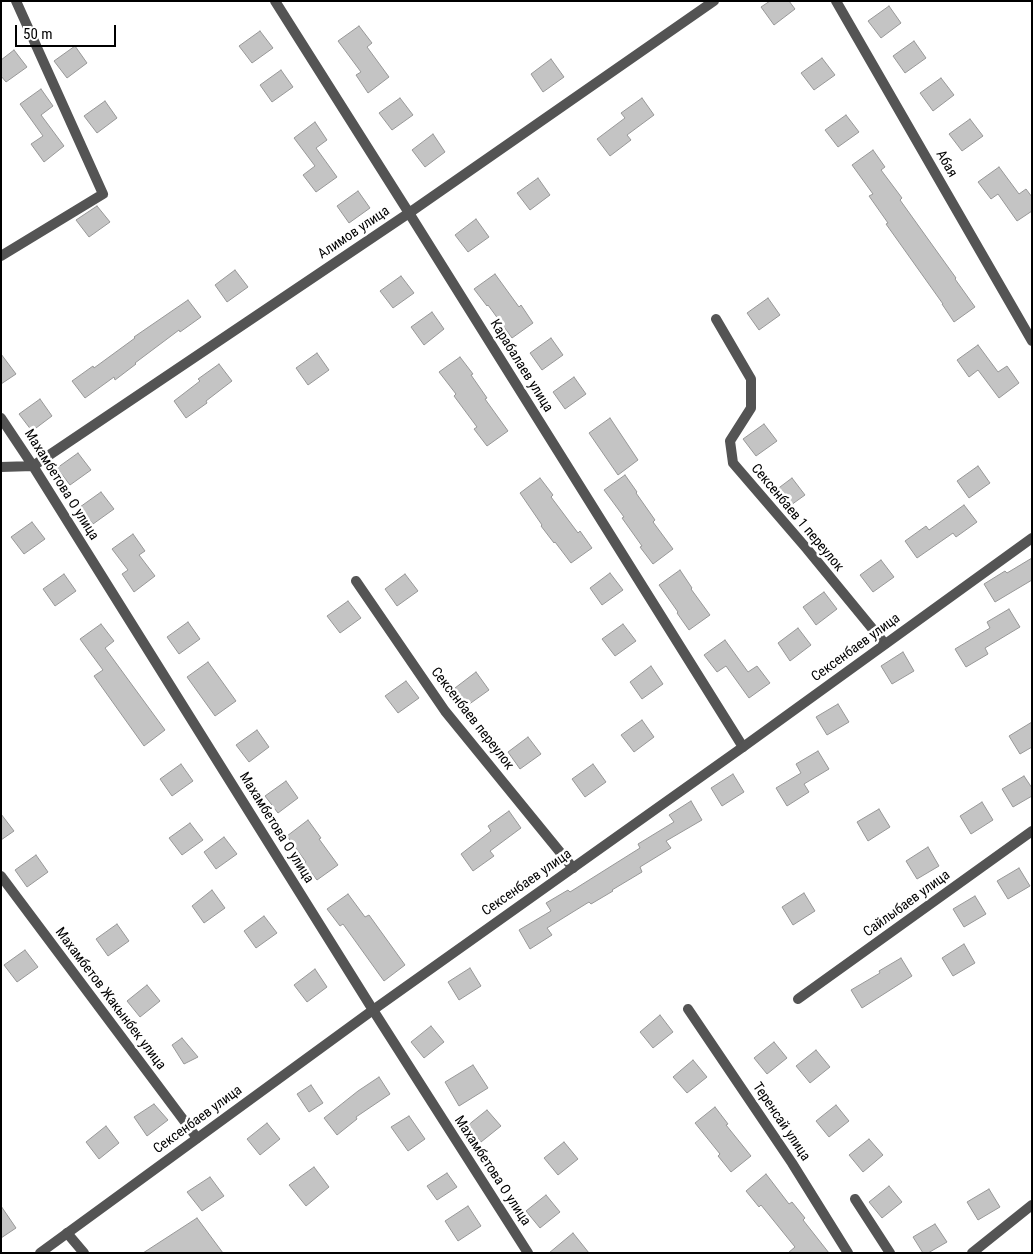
<!DOCTYPE html>
<html>
<head>
<meta charset="utf-8">
<style>
	body { margin:0 }
	#map { position:relative; width:1033px; height:1254px; overflow:hidden; background:#fff; font-family:"Roboto Condensed",sans-serif }
	canvas { display:block }
	.frame { position:absolute; inset:0; border:2px solid #000; pointer-events:none }
	.scale { position:absolute; left:15px; top:25px; width:101px; height:22px; box-sizing:border-box; border:2px solid #000; border-top:0; padding-left:6px; font-size:15px; line-height:18px; white-space:nowrap; color:#000; -webkit-text-stroke:4px #fff; paint-order:stroke }
</style>
</head>
<body>
<div id="map">
<canvas width="1033" height="1254"></canvas>
<div class="frame"></div>
<div class="scale">50 m</div>
</div>
<script>
const context = document.querySelector('canvas').getContext('2d');
context.lineJoin = 'round';
function fill(path, color) { context.fillStyle = color; context.fill(path, 'evenodd'); }
const poly = rows => new Path2D(rows.map(r => 'M' + r).join(''));
function stroke(path, color, width, dash) { context.strokeStyle = color; context.lineWidth = width; context.lineCap = dash ? 'butt' : 'round'; context.setLineDash(dash || []); context.stroke(path); }
function label(font, color, halo, rows, align = 'center') {
  context.font = font + ' "Roboto Condensed",sans-serif'; context.lineWidth = 5; context.setLineDash([]); context.textBaseline = 'middle'; context.strokeStyle = halo; context.fillStyle = color; for (const [text, x, y, turn = 0] of rows) {
    context.save(); context.translate(x, y); context.rotate((+turn || 0) * Math.PI / 180); context.textAlign = isNaN(turn) ? turn : align; if (halo) context.strokeText(text, 0, 0); context.fillText(text, 0, 0); context.restore();
  }
}
const building = poly([
	[770,1,789,1,795,9,774,25,761,7,770,1],
	[889,6,901,23,881,38,868,21,889,6],
	[359,26,372,43,367,47,389,77,368,93,356,75,361,72,338,41,359,26],
	[260,31,273,48,252,63,239,46,260,31],
	[914,41,926,58,905,73,893,56,914,41],
	[75,46,87,63,67,78,54,61,75,46],
	[14,50,27,67,6,82,1,76,1,60,14,50],
	[822,58,835,75,814,90,801,73,822,58],
	[551,59,564,77,543,92,531,74,551,59],
	[281,70,293,87,272,102,260,85,281,70],
	[941,78,954,95,933,111,920,93,941,78],
	[41,89,53,106,41,115,64,146,44,162,31,144,43,136,20,104,41,89],
	[400,98,413,115,392,130,379,113,400,98],
	[642,98,654,115,627,135,631,140,610,156,597,139,625,118,621,113,642,98],
	[105,101,117,118,97,133,84,116,105,101],
	[846,115,859,132,838,147,825,130,846,115],
	[970,119,983,136,962,151,949,134,970,119],
	[315,122,327,140,316,148,337,177,316,192,303,175,315,166,294,138,315,122],
	[433,134,445,152,425,167,412,150,433,134],
	[873,150,885,167,881,170,902,198,900,200,938,253,956,278,955,279,975,307,954,322,942,304,943,304,886,224,888,223,869,196,873,194,852,165,873,150],
	[999,167,1019,194,1026,189,1032,197,1032,211,1017,221,998,194,991,199,978,182,999,167],
	[538,178,550,195,530,210,517,193,538,178],
	[358,191,370,208,349,223,337,206,358,191],
	[97,206,110,222,89,237,76,220,97,206],
	[476,219,489,237,468,252,455,235,476,219],
	[235,270,248,287,227,302,215,285,235,270],
	[495,274,519,307,521,305,533,323,512,338,488,305,487,306,474,289,495,274],
	[401,276,414,293,393,308,380,291,401,276],
	[768,298,780,315,759,330,747,313,768,298],
	[188,300,201,317,180,332,179,330,135,363,136,364,115,380,114,377,85,398,72,381,93,366,94,368,135,338,134,337,188,300],
	[432,312,444,329,424,345,411,327,432,312],
	[551,338,563,355,542,370,530,353,551,338],
	[978,345,998,372,1007,366,1019,383,999,398,978,370,969,377,957,360,978,345],
	[317,353,329,370,308,385,296,368,317,353],
	[1,354,16,374,1,384,1,354],
	[460,357,473,374,471,375,487,398,485,399,508,431,487,446,474,429,477,427,454,396,456,394,439,372,460,357],
	[219,364,232,381,206,401,207,403,186,418,174,401,200,381,198,379,219,364],
	[574,377,586,394,565,409,553,392,574,377],
	[40,399,52,416,32,431,19,414,40,399],
	[610,418,638,460,618,475,589,433,610,418],
	[764,424,777,441,756,456,743,439,764,424],
	[78,453,91,470,70,485,57,468,78,453],
	[978,466,990,483,969,498,957,481,978,466],
	[625,475,637,492,636,493,655,520,653,522,673,549,653,564,640,547,642,546,622,518,624,517,604,490,625,475],
	[540,478,553,495,551,497,578,533,580,531,592,548,571,563,555,542,554,543,541,526,542,525,520,493,540,478],
	[792,478,805,495,784,510,772,493,792,478],
	[101,492,114,509,93,524,80,507,101,492],
	[964,505,977,522,956,537,953,533,917,558,905,541,926,526,929,530,964,505],
	[32,522,45,539,24,554,11,537,32,522],
	[133,534,145,551,139,555,155,576,134,592,122,574,128,570,112,549,133,534],
	[1032,558,1032,580,995,602,984,584,1005,571,1007,573,1032,558],
	[881,560,894,577,873,592,860,575,881,560],
	[680,570,692,588,691,589,710,615,689,630,677,613,678,612,659,585,680,570],
	[610,573,623,590,602,605,590,588,610,573],
	[64,574,76,591,55,606,43,589,64,574],
	[405,574,418,591,397,606,385,589,405,574],
	[824,592,837,609,816,625,803,607,824,592],
	[348,601,361,618,340,633,327,616,348,601],
	[1009,609,1020,627,985,648,988,654,966,667,955,649,990,628,987,622,1009,609],
	[188,622,200,639,179,654,167,637,188,622],
	[101,624,114,641,105,648,165,730,144,746,94,676,103,670,80,639,101,624],
	[623,624,636,641,615,656,602,639,623,624],
	[798,628,811,645,790,661,778,643,798,628],
	[725,640,748,672,757,666,770,683,749,698,726,666,717,672,704,655,725,640],
	[903,652,914,671,892,684,881,666,903,652],
	[208,662,236,701,215,716,187,677,208,662],
	[651,666,663,684,642,699,630,682,651,666],
	[476,672,489,690,468,705,455,688,476,672],
	[406,681,419,698,398,713,385,696,406,681],
	[838,704,849,722,827,735,816,717,838,704],
	[642,720,654,737,634,752,621,735,642,720],
	[1032,722,1032,747,1020,754,1009,736,1032,722],
	[257,730,269,747,249,762,236,745,257,730],
	[528,737,541,754,520,769,508,752,528,737],
	[818,751,829,769,804,784,809,792,787,806,776,788,801,773,796,764,818,751],
	[181,764,193,781,172,796,160,779,181,764],
	[593,764,606,782,585,797,572,779,593,764],
	[733,774,744,792,722,806,711,788,733,774],
	[1024,776,1032,788,1032,796,1013,807,1002,789,1024,776],
	[286,781,298,798,278,813,265,796,286,781],
	[691,801,702,820,666,841,671,848,640,867,642,872,612,890,613,891,591,904,589,902,547,928,552,935,530,949,519,930,551,911,546,903,568,890,570,892,640,848,638,844,674,822,669,815,691,801],
	[982,802,993,820,971,834,960,816,982,802],
	[879,809,890,827,868,841,857,822,879,809],
	[509,811,521,828,490,851,494,856,473,871,461,854,491,831,488,826,509,811],
	[1,814,14,831,1,840,1,814],
	[308,820,321,838,319,839,338,865,317,880,304,863,306,862,287,836,308,820],
	[190,823,203,840,182,855,169,838,190,823],
	[224,837,237,854,216,869,204,852,224,837],
	[928,847,939,866,917,879,906,861,928,847],
	[36,855,48,872,27,887,15,870,36,855],
	[1019,868,1030,886,1008,899,997,881,1019,868],
	[212,890,225,908,204,923,192,906,212,890],
	[804,893,815,911,793,925,782,907,804,893],
	[348,894,365,917,369,915,405,965,384,981,343,924,340,926,327,909,348,894],
	[975,896,986,914,964,927,953,909,975,896],
	[264,916,277,933,256,948,244,931,264,916],
	[117,924,129,941,108,956,96,939,117,924],
	[964,944,975,963,953,976,942,958,964,944],
	[25,950,38,967,17,982,4,965,25,950],
	[901,958,912,976,862,1008,851,990,880,973,879,971,901,958],
	[470,968,481,986,459,1000,448,982,470,968],
	[315,969,327,987,307,1002,294,985,315,969],
	[147,985,160,1001,140,1017,127,1001,147,985],
	[660,1015,673,1032,653,1048,640,1032,660,1015],
	[431,1026,444,1042,424,1058,411,1042,431,1026],
	[182,1038,198,1057,184,1064,172,1045,182,1038],
	[774,1042,787,1058,767,1074,754,1058,774,1042],
	[816,1050,830,1067,810,1083,796,1066,816,1050],
	[693,1060,707,1077,687,1093,673,1077,693,1060],
	[473,1065,488,1088,459,1106,445,1082,473,1065],
	[379,1077,390,1094,356,1117,357,1119,337,1135,324,1118,358,1091,379,1077],
	[311,1085,323,1103,309,1112,297,1094,311,1085],
	[154,1104,168,1120,147,1136,134,1117,154,1104],
	[836,1105,849,1121,829,1137,816,1121,836,1105],
	[715,1107,728,1124,726,1125,751,1156,731,1172,718,1156,720,1154,695,1123,715,1107],
	[487,1110,501,1126,481,1142,467,1126,487,1110],
	[409,1116,425,1139,408,1151,391,1127,409,1116],
	[267,1123,280,1139,260,1155,247,1139,267,1123],
	[106,1126,119,1143,99,1159,86,1142,106,1126],
	[869,1139,883,1155,863,1172,849,1155,869,1139],
	[564,1142,578,1159,558,1175,544,1158,564,1142],
	[314,1167,329,1187,306,1206,289,1185,314,1167],
	[447,1173,457,1187,437,1200,427,1186,447,1173],
	[766,1174,789,1204,792,1202,805,1218,803,1220,829,1253,788,1253,795,1247,761,1205,759,1207,746,1191,766,1174],
	[210,1177,224,1196,202,1211,187,1192,210,1177],
	[889,1186,902,1202,882,1218,869,1202,889,1186],
	[989,1189,1000,1207,978,1220,967,1202,989,1189],
	[546,1195,560,1212,540,1228,526,1211,546,1195],
	[1,1206,16,1228,1,1238,1,1206],
	[468,1206,481,1226,458,1241,445,1221,468,1206],
	[197,1218,223,1253,143,1253,197,1218],
	[935,1224,947,1242,928,1253,923,1253,913,1237,935,1224],
	[573,1233,589,1253,549,1253,573,1233]
]);
fill(building, '#c4c4c4');
stroke(building, '#989898', 1);
stroke(poly([
	[275,1,409,213,743,747],
	[836,1,1032,341],
	[1,256,103,194,16,1],
	[716,319,751,379,751,408,730,441,733,463,807,549,885,644],
	[1,418,33,466,373,1010,528,1253],
	[1,467,33,466,409,213,714,1],
	[356,581,445,711,573,868],
	[1,876,197,1138],
	[798,999,1032,831],
	[688,1009,792,1163,848,1253],
	[855,1199,890,1253],
	[67,1233,84,1253],
	[972,1253,1032,1205]
]), '#545454', 10);
stroke(poly([
	[40,1253,373,1010,743,747,1032,538]
]), '#545454', 10);
label('14px', '#000', '#fff', [
	["Абая",946,164,60],
	["Алимов улица",354,233,-34],
	["Карабалаев улица",521,366,58],
	["Махамбетова О улица",61,485,58],
	["Сексенбаев 1 переулок",797,518,50],
	["Сексенбаев улица",856,648,-36],
	["Сексенбаев переулок",472,719,52],
	["Махамбетова О улица",276,828,58],
	["Сексенбаев улица",527,883,-35],
	["Сайлыбаев улица",907,904,-36],
	["Махамбетов Жакынбек улица",110,999,53],
	["Сексенбаев улица",198,1120,-36],
	["Теренсай улица",781,1122,56],
	["Махамбетова О улица",492,1171,57]
]);
</script>
</body>
</html>
